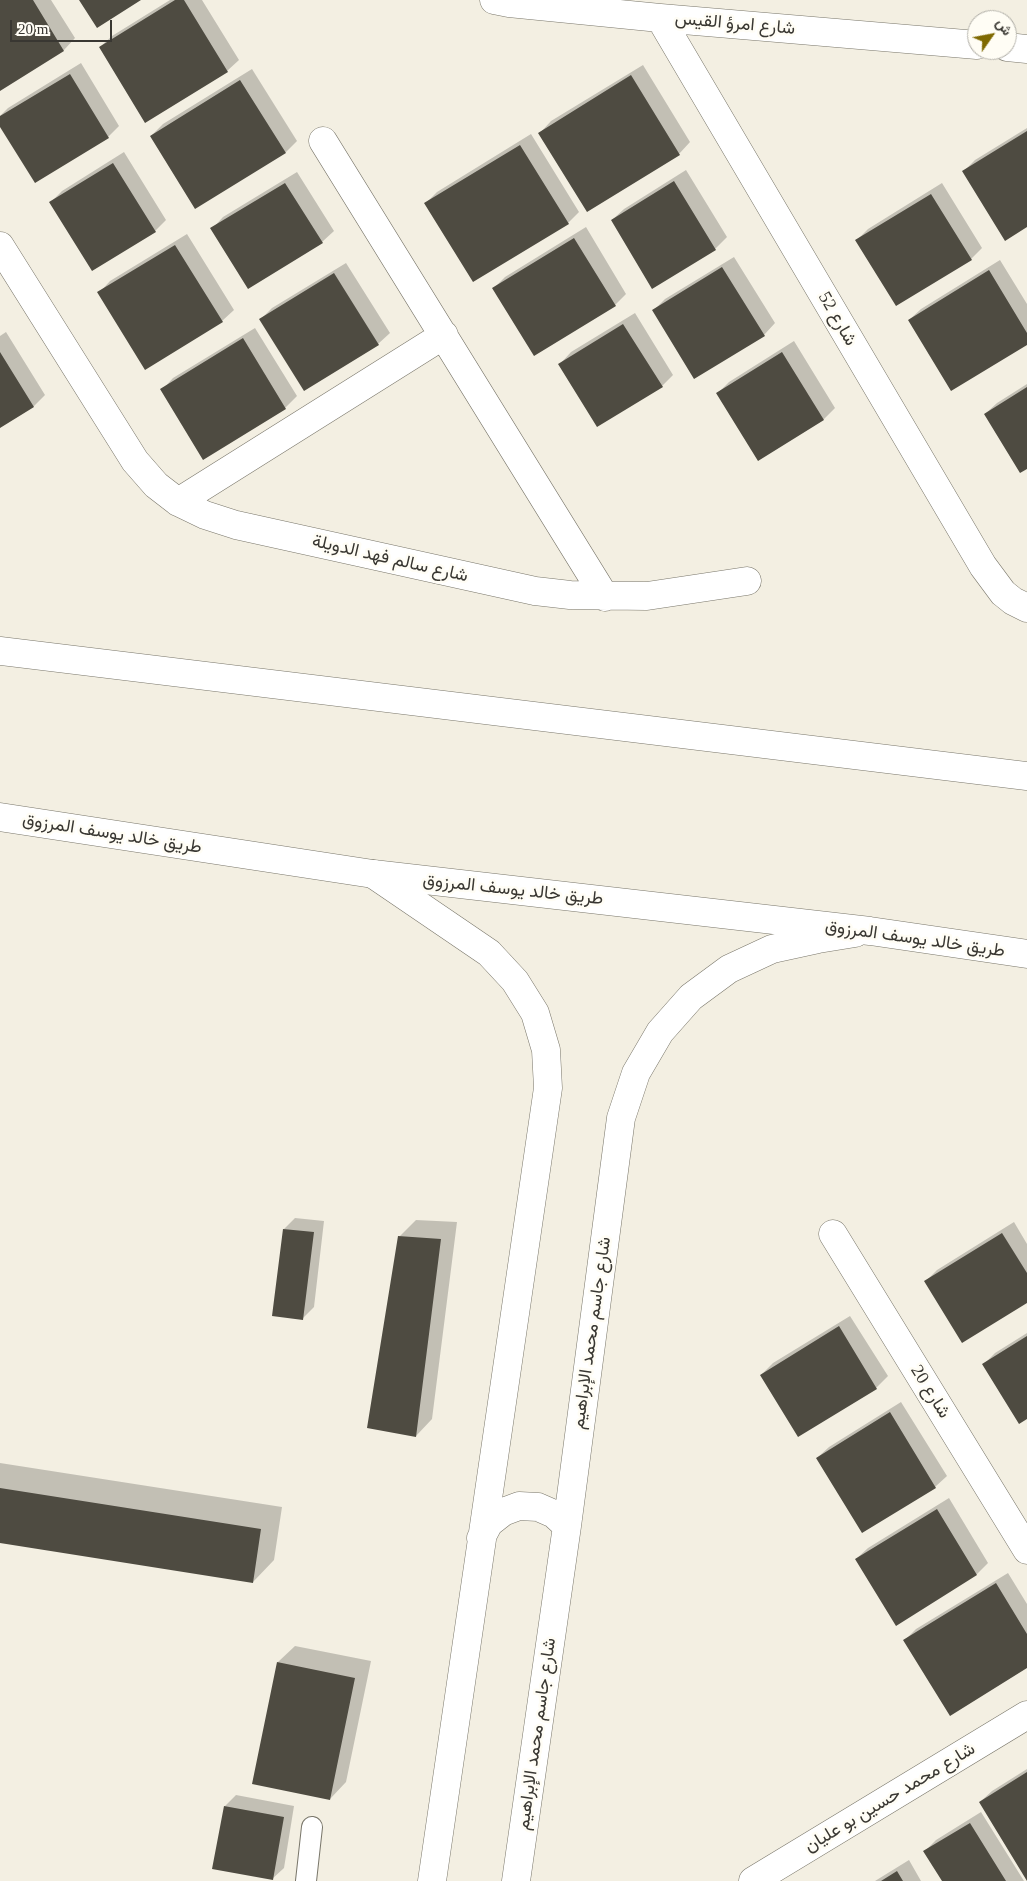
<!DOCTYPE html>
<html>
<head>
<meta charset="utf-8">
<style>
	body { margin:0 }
	#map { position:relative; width:1027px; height:1881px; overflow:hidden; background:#f3efe2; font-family:"Times New Roman",Vazirmatn,serif }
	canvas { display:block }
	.north { position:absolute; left:967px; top:10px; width:50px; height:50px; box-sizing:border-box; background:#fffdf5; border:1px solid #b0aea7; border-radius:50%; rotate:57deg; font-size:14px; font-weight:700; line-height:20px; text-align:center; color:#393732 }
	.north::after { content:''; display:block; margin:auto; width:18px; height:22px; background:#7f6901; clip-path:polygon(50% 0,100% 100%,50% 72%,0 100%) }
	.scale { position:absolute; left:10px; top:20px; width:102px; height:22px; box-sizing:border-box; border:2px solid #393732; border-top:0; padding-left:6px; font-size:15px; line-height:18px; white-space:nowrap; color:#393732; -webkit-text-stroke:4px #fffdf5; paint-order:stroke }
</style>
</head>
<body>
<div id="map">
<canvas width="1027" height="1881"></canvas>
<div class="north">ش</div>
<div class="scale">20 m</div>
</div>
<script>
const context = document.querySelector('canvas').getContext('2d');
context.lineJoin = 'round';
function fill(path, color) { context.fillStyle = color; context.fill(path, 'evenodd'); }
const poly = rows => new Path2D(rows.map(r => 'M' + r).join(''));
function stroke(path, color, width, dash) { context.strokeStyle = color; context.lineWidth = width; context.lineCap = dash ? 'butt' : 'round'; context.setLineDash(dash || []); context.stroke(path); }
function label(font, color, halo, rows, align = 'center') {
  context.font = font + ' "Times New Roman",Vazirmatn,serif'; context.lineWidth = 5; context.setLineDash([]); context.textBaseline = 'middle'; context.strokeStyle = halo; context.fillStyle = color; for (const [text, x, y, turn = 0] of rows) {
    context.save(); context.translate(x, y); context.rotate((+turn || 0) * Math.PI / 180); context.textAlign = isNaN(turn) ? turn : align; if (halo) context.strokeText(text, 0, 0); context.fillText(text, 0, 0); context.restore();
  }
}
fill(poly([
	[0,0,51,0,75,38,64,50,0,89],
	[170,0,202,0,239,60,227,71,100,47,112,36],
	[81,63,119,126,108,137,0,125,0,116,8,108],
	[643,65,690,142,679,154,540,133,551,121],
	[252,69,297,141,286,152,151,136,163,124],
	[1027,128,1027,226,964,171,975,160],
	[531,134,579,212,568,223,426,203,437,192],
	[124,152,166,220,155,231,51,202,62,191],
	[686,170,727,237,715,249,653,287,612,220,624,209],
	[297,172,334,231,322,242,212,229,223,217],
	[942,183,982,248,971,259,857,240,868,229],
	[586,227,626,294,615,305,494,288,505,277],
	[187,234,234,310,222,321,99,293,110,281],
	[734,257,775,323,764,335,653,311,665,299],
	[1000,260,1027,304,1027,343,909,320,921,309],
	[346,263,390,333,378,344,261,319,272,308],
	[635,313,673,375,662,386,560,364,571,352],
	[255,328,297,396,285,408,162,390,173,378],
	[6,332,45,395,34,406,0,427,0,336],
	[794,341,835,408,824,419,759,459,718,393,729,382],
	[1027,384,1027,468,985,414,997,403],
	[295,1218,324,1221,314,1307,303,1318,284,1229],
	[416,1220,457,1222,432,1419,416,1436,399,1237],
	[1014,1222,1027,1244,1027,1302,925,1282,937,1270],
	[850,1316,888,1376,876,1388,799,1435,761,1375,773,1363],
	[1027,1333,1027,1417,984,1364,995,1353],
	[901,1402,947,1476,935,1487,817,1458,829,1447],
	[0,1463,282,1507,274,1560,253,1582,0,1542],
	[949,1498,988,1563,977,1574,856,1559,868,1548],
	[1008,1573,1027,1604,1027,1667,905,1640,916,1629],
	[295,1646,371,1661,346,1782,330,1799,278,1662],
	[1027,1769,1027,1879,980,1802,992,1791],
	[236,1795,294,1806,284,1868,272,1879,225,1806],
	[981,1812,1024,1881,943,1881,925,1851,936,1840],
	[909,1860,921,1881,875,1881]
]), '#0003');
fill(poly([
	[0,0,33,0,64,51,0,91],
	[79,0,141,0,97,28],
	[175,0,184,0,228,72,145,123,99,47],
	[70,74,109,138,35,183,0,127,0,116],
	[631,75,680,155,587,212,538,133],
	[240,80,286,153,195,209,150,136],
	[1027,131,1027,227,1005,241,962,171],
	[520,145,569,224,473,282,424,203],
	[113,163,156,232,92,271,49,202],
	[674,181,716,250,652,289,611,220],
	[285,183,323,243,248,289,210,228],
	[931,194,972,260,896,306,855,240],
	[574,238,616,306,534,356,492,288],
	[175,245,223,322,145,370,97,292],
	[722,267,765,336,694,379,652,310],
	[989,270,1027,333,1027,345,951,391,908,320],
	[334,273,379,345,304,391,259,319],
	[623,324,663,387,597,427,558,364],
	[243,338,286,409,203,460,160,389],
	[0,352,34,407,0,428],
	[782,352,824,420,758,461,716,393],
	[1027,387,1027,469,1020,473,984,414],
	[283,1229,314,1232,303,1320,272,1316],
	[1002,1233,1027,1273,1027,1303,962,1343,924,1281],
	[398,1236,441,1239,416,1437,367,1428],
	[839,1326,877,1389,798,1437,760,1375],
	[1027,1336,1027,1419,1019,1424,982,1364],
	[890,1412,936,1488,862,1533,816,1458],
	[0,1488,261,1529,253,1583,0,1543],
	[937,1509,977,1575,896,1626,855,1559],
	[996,1583,1027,1634,1027,1668,950,1716,903,1640],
	[277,1662,355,1678,330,1800,252,1784],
	[1027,1772,1027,1881,979,1802],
	[224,1806,284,1817,273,1880,212,1869],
	[970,1823,1006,1881,942,1881,923,1851],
	[897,1871,903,1881,881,1881]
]), '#4e4b41');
const lane = poly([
	[306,1881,312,1827]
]);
const street = poly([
	[494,0,509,3,660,18,977,45],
	[660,18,983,566,1003,593,1013,601,1027,608],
	[1007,47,1027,49],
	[323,141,605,597],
	[0,246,135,461,156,485,178,502,205,515,236,525,535,591,570,595,647,596,747,581],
	[178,502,444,335],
	[833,1234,1027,1550],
	[753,1881,1027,1715]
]);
const secondary = poly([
	[373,874,489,953,515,981,535,1013,546,1050,548,1088,432,1881],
	[481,1538,489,1523,503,1512,519,1506,538,1507,554,1514,567,1526],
	[516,1881,567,1526,621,1118,636,1073,660,1032,691,997,729,969,772,949,818,939,855,933]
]);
const primary = poly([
	[0,651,1027,776],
	[0,817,373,874,870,931,1027,954]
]);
stroke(lane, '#79766a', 22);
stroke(street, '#79766a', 29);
stroke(secondary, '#79766a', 29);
stroke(primary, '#79766a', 29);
stroke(lane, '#fff', 20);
stroke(street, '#fff', 28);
stroke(secondary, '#fff', 28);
stroke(primary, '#fff', 28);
label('18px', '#393732', '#fffdf5', [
	["شارع امرؤ القيس",735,24,5],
	["شارع 52",837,319,60],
	["شارع سالم فهد الدويلة",390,559,13],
	["طريق خالد يوسف المرزوق",112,834,9],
	["طريق خالد يوسف المرزوق",513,890,6],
	["طريق خالد يوسف المرزوق",915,939,8],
	["شارع جاسم محمد الإبراهيم",592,1333,-82],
	["شارع 20",930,1392,58],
	["شارع جاسم محمد الإبراهيم",537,1734,-82],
	["شارع محمد حسين بو عليان",890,1798,-31]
]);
</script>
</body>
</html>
